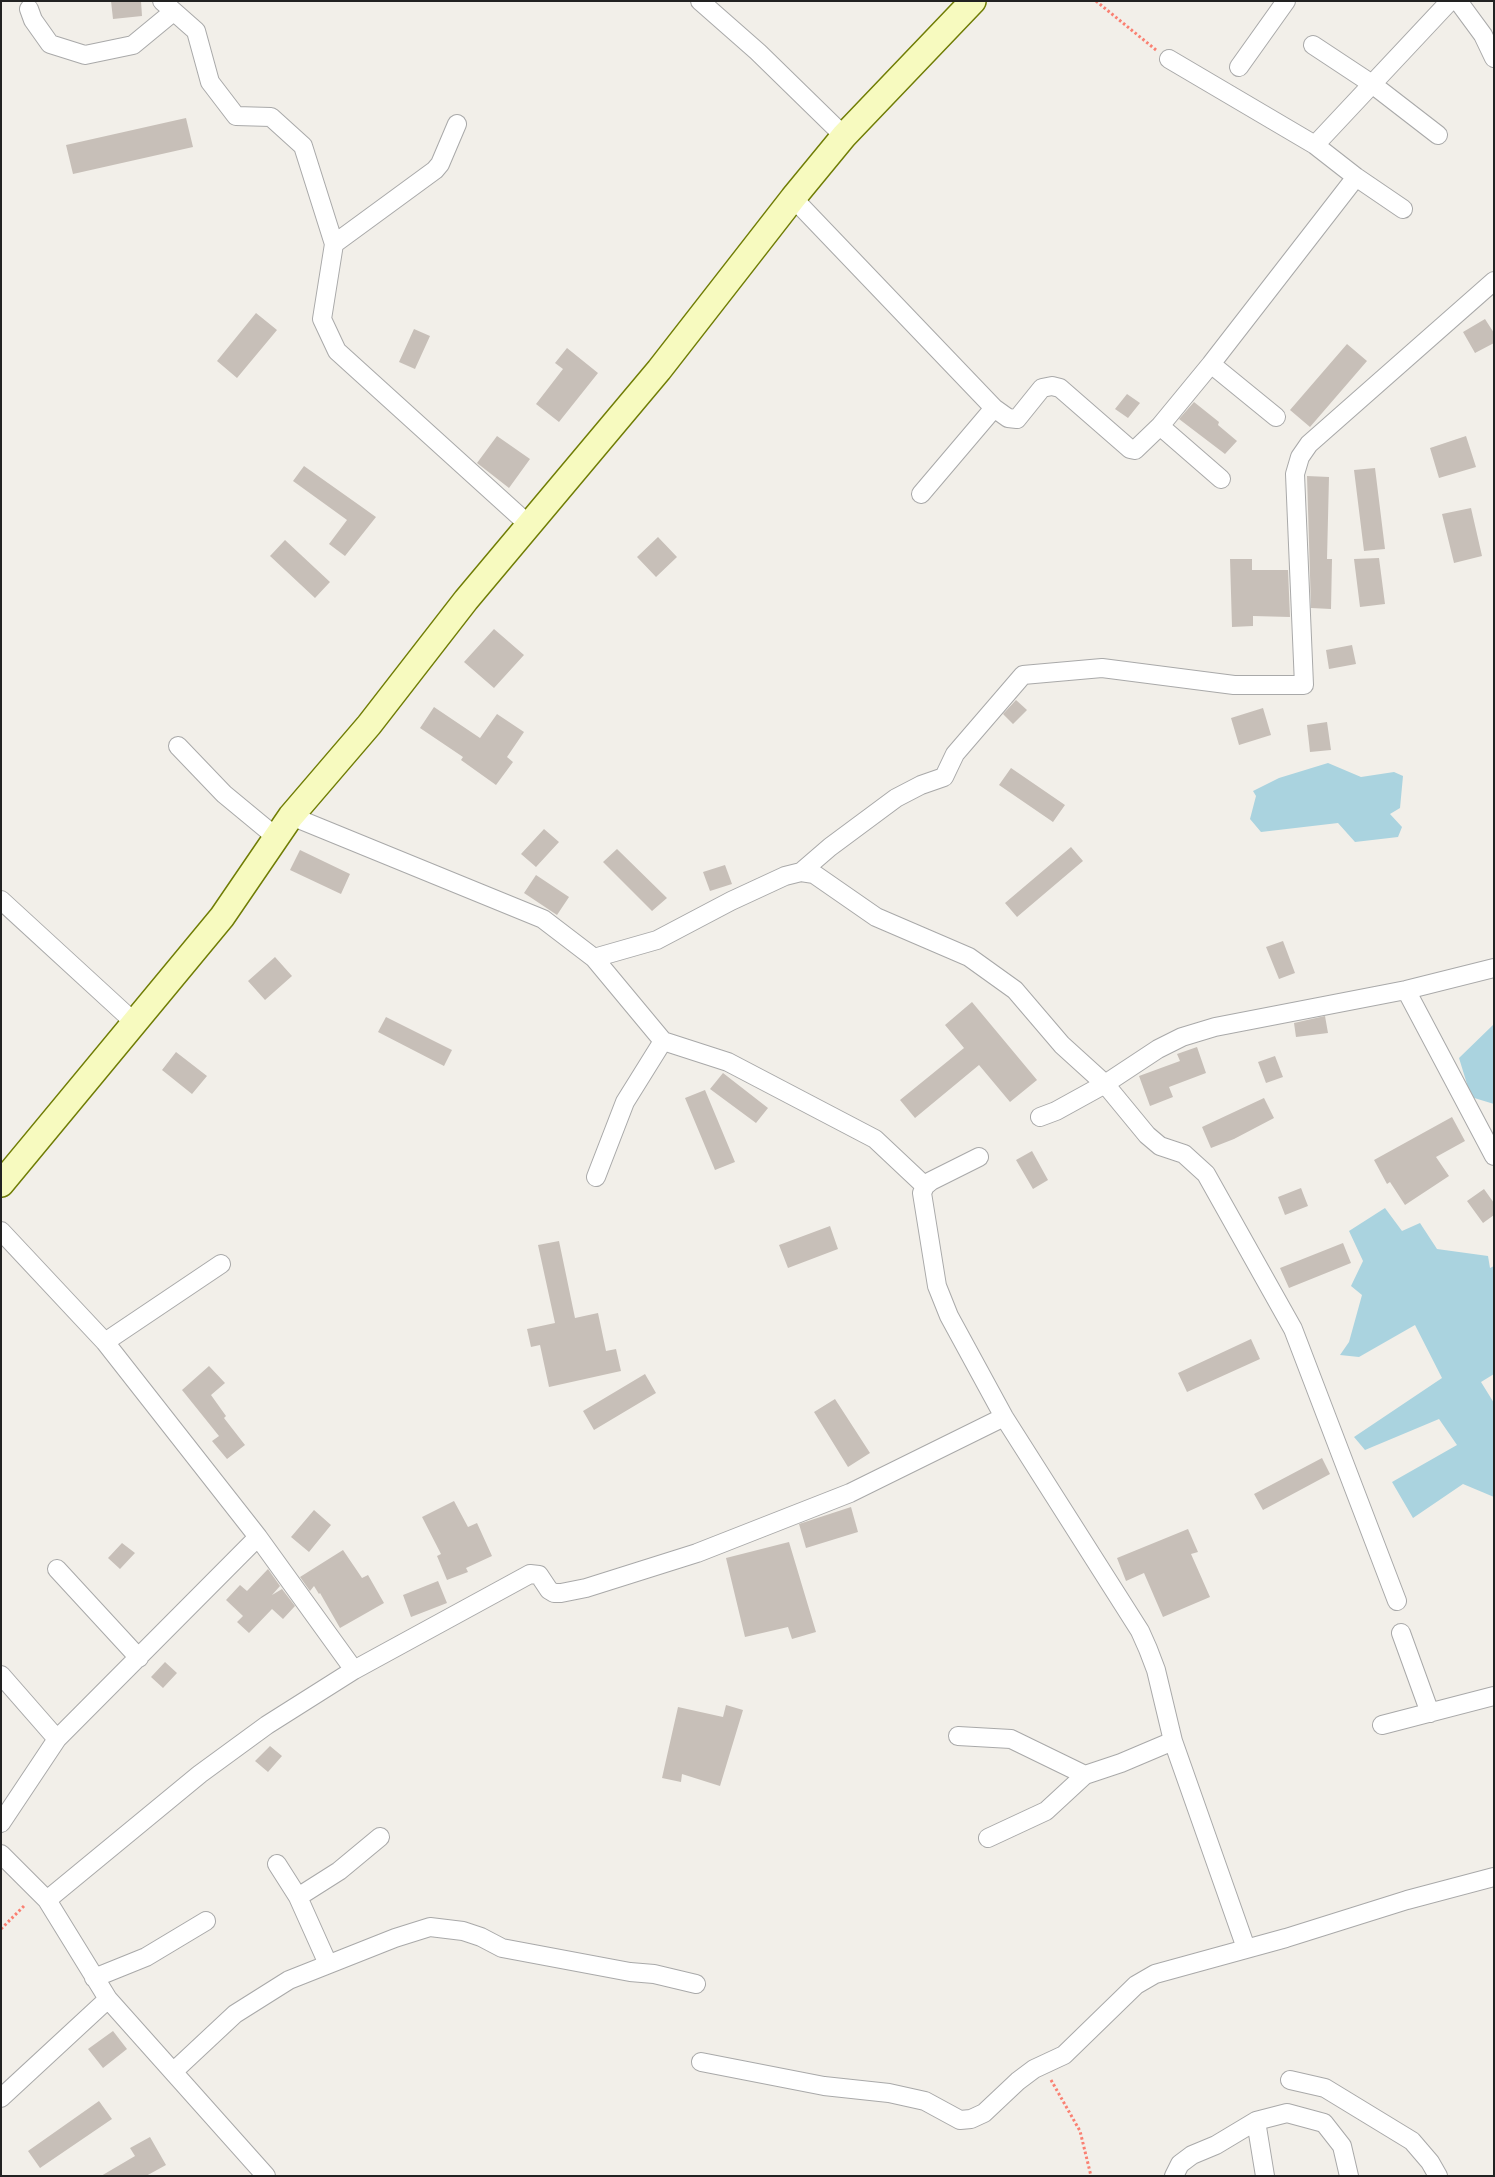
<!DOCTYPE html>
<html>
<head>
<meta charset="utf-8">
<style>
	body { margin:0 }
	#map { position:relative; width:1495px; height:2177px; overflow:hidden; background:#f2efe9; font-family:Mulish,sans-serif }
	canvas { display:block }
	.frame { position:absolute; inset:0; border:2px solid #222; pointer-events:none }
</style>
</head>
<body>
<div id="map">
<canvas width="1495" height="2177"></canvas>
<div class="frame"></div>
</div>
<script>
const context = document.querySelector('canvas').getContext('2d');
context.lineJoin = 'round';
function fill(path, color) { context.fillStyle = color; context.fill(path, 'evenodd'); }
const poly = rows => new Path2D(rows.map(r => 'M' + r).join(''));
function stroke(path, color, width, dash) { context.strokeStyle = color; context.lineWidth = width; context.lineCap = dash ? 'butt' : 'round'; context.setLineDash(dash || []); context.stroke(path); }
fill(poly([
	[1328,763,1361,777,1394,772,1403,776,1400,808,1390,814,1402,827,1398,837,1355,842,1338,823,1261,832,1250,819,1256,796,1253,791,1279,778],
	[1494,1024,1494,1104,1471,1097,1459,1058],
	[1385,1208,1402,1231,1420,1223,1437,1249,1488,1256,1490,1268,1494,1266,1494,1374,1481,1382,1494,1403,1494,1497,1463,1484,1413,1518,1392,1482,1457,1445,1439,1419,1365,1450,1354,1437,1442,1378,1415,1325,1359,1357,1340,1355,1349,1342,1362,1295,1351,1286,1363,1261,1349,1231]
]), '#aad3df');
fill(poly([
	[111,1,141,1,142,16,113,19],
	[186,118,193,147,73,174,66,145],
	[256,313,277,330,237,378,217,361],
	[1485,319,1494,333,1494,343,1475,353,1463,332],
	[414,329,430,336,415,369,399,362],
	[1347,344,1367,361,1310,427,1290,410],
	[567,348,598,373,559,422,536,404,563,369,555,363],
	[1127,394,1140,403,1128,418,1115,409],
	[1194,402,1219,422,1218,425,1237,441,1225,454,1179,419],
	[497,436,530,459,509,488,477,463],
	[1466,436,1476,467,1439,478,1430,448],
	[304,466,376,517,345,556,329,544,347,520,293,481],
	[1375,468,1385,549,1364,551,1354,470],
	[1307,476,1329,477,1327,559,1332,559,1331,609,1311,608],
	[1471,508,1482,556,1454,563,1442,514],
	[658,537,677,557,656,577,637,557],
	[285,540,330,582,315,598,270,556],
	[1379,558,1385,604,1360,607,1354,559],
	[1230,559,1252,559,1252,570,1288,570,1290,617,1253,616,1253,626,1232,627],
	[494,629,524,655,494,688,464,662],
	[1352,645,1356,664,1329,669,1326,650],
	[1016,700,1027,710,1013,724,1003,714],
	[434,707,480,738,497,714,524,732,507,757,513,762,496,785,461,760,463,757,420,728],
	[1263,708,1271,735,1239,745,1231,718],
	[1327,722,1331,750,1310,752,1307,725],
	[1011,768,1065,805,1053,822,999,785],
	[544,829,559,842,536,867,521,854],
	[1071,847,1083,861,1017,917,1005,903],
	[617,849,667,898,652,911,603,862],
	[300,850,350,874,341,894,290,870],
	[725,865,732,884,710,891,703,872],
	[536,875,569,897,557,915,524,893],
	[1283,941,1295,973,1279,979,1266,947],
	[275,957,292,976,265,1000,248,981],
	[972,1002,1037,1080,1010,1102,979,1065,915,1118,900,1100,964,1048,945,1025],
	[1325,1016,1328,1033,1296,1037,1294,1023],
	[386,1017,452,1050,444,1066,378,1032],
	[1197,1047,1206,1073,1169,1087,1173,1097,1150,1106,1139,1076,1180,1061,1177,1054],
	[176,1052,207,1076,192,1094,162,1070],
	[1275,1056,1283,1077,1266,1083,1258,1062],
	[723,1073,768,1108,756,1123,710,1089],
	[705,1090,735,1162,715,1170,685,1098],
	[1264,1098,1274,1118,1234,1139,1211,1148,1202,1127],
	[1452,1117,1465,1141,1436,1157,1449,1176,1405,1205,1390,1182,1387,1184,1374,1160],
	[1032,1151,1048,1180,1033,1189,1016,1160],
	[1301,1188,1308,1206,1285,1215,1278,1197],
	[1484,1189,1494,1203,1494,1215,1483,1223,1467,1201],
	[830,1226,838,1249,788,1268,779,1245],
	[559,1241,575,1318,598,1313,606,1351,616,1349,621,1371,549,1387,540,1345,531,1347,527,1329,555,1323,538,1245],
	[1343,1243,1351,1263,1289,1288,1280,1268],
	[1251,1339,1260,1359,1187,1392,1178,1373],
	[209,1366,225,1383,211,1395,226,1416,224,1418,245,1445,227,1459,212,1441,219,1436,182,1390],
	[645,1374,656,1393,594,1430,583,1411],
	[835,1399,870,1453,848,1467,814,1412],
	[1322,1458,1330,1474,1263,1510,1254,1494],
	[454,1501,468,1527,477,1523,492,1556,466,1568,468,1572,447,1580,437,1556,441,1554,422,1517],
	[851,1507,858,1532,806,1548,799,1524],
	[314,1510,331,1525,309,1552,291,1537],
	[1188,1529,1198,1552,1191,1554,1210,1597,1163,1617,1144,1573,1126,1581,1117,1558],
	[789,1542,816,1632,792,1639,788,1627,745,1637,726,1558],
	[122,1543,135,1553,120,1569,108,1558],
	[343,1550,362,1578,368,1575,384,1603,340,1628,320,1593,319,1594,314,1586,310,1591,300,1577],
	[268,1569,280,1586,272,1595,282,1589,295,1606,283,1619,272,1609,249,1633,237,1622,243,1616,226,1600,240,1585,247,1591],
	[438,1581,447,1603,411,1617,403,1595],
	[165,1662,177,1673,163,1688,151,1677],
	[726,1705,743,1710,720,1786,682,1774,681,1782,662,1778,678,1707,723,1717],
	[270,1746,282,1756,268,1772,255,1761],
	[113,2031,127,2049,103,2068,88,2049],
	[99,2101,112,2119,40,2168,28,2151],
	[150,2137,166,2165,146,2176,101,2176,135,2156,130,2148]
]), '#c7bfb8');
const street = poly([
	[162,1,196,31,210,82,236,116,271,117,303,146,334,244,322,319,337,351,529,525],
	[700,1,758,52,844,136],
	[1458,1,1483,35,1494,58],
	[29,9,33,20,50,44,85,55,133,45,173,12],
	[1313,45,1372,84,1438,135],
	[1169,59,1315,145,1356,177,1403,209],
	[1239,67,1286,1],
	[1315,145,1450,1],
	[793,198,994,408,1008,418,1017,419,1042,388,1052,386,1060,388,1130,449,1135,450,1160,426,1211,364,1356,177],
	[334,244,435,170,440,164,457,124],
	[1211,364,1276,417],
	[1160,426,1221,479],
	[921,494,994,408],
	[178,746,224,794,276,837],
	[291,816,543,919,594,958,663,1041,728,1062,875,1139,925,1186],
	[801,872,830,847,896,798,921,785,944,777,955,754,1023,675,1102,668,1234,685,1304,685,1295,474,1300,457,1309,444,1494,281],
	[1,900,135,1023],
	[594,958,657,940,731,901,785,876,801,872,814,874,876,917,969,957,1015,990,1062,1045,1105,1084,1147,1135,1160,1146,1184,1154,1206,1174,1293,1329,1397,1601],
	[1406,990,1494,1156],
	[1040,1117,1056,1111,1105,1084,1158,1049,1182,1037,1215,1027,1406,990,1494,968],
	[979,1157,931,1181,925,1186,922,1193,937,1286,949,1316,1004,1417,1140,1631,1148,1649,1156,1670,1173,1741,1246,1948],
	[596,1177,625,1102,663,1041],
	[1,1231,105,1342,258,1537,354,1670],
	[105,1342,221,1264],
	[57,1569,139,1658],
	[1401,1633,1430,1713],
	[1,1675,57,1739],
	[1382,1725,1494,1696],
	[958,1736,1011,1739,1085,1775,1121,1763,1173,1741],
	[1,1823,57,1739,258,1537],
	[988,1838,1046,1811,1085,1775],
	[1,1854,47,1900,108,1999,266,2176],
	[277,1864,298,1897,328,1964],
	[298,1897,339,1871,380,1837],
	[47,1900,200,1774,267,1725,354,1670,530,1574,539,1575,549,1590,554,1593,561,1593,586,1588,697,1553,850,1493,1004,1417],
	[94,1978,146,1957,206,1921],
	[701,2062,824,2086,889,2093,925,2101,960,2120,971,2119,984,2113,1018,2081,1034,2069,1064,2055,1136,1985,1155,1974,1286,1938,1407,1900,1494,1877],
	[174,2071,235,2014,289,1980,395,1938,430,1927,463,1931,481,1937,502,1948,630,1972,654,1974,696,1984],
	[1290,2080,1325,2088,1412,2141,1430,2162,1438,2176],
	[1,2098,108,1999],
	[1256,2121,1265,2176],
	[1174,2176,1180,2164,1192,2155,1216,2145,1256,2121,1287,2113,1324,2123,1342,2146,1349,2176]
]);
const secondary = poly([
	[1,1184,222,917,291,816,369,725,466,600,659,370,793,198,844,136,973,1]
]);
stroke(street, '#a9a9a9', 20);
stroke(secondary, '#707d05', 28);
stroke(poly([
	[1096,1,1156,50],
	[1,1929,25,1905],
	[1051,2080,1080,2131,1091,2176]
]), '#fa8072', 3, [2.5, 2.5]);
stroke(street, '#fff', 18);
stroke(secondary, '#f7fabf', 25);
</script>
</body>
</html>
